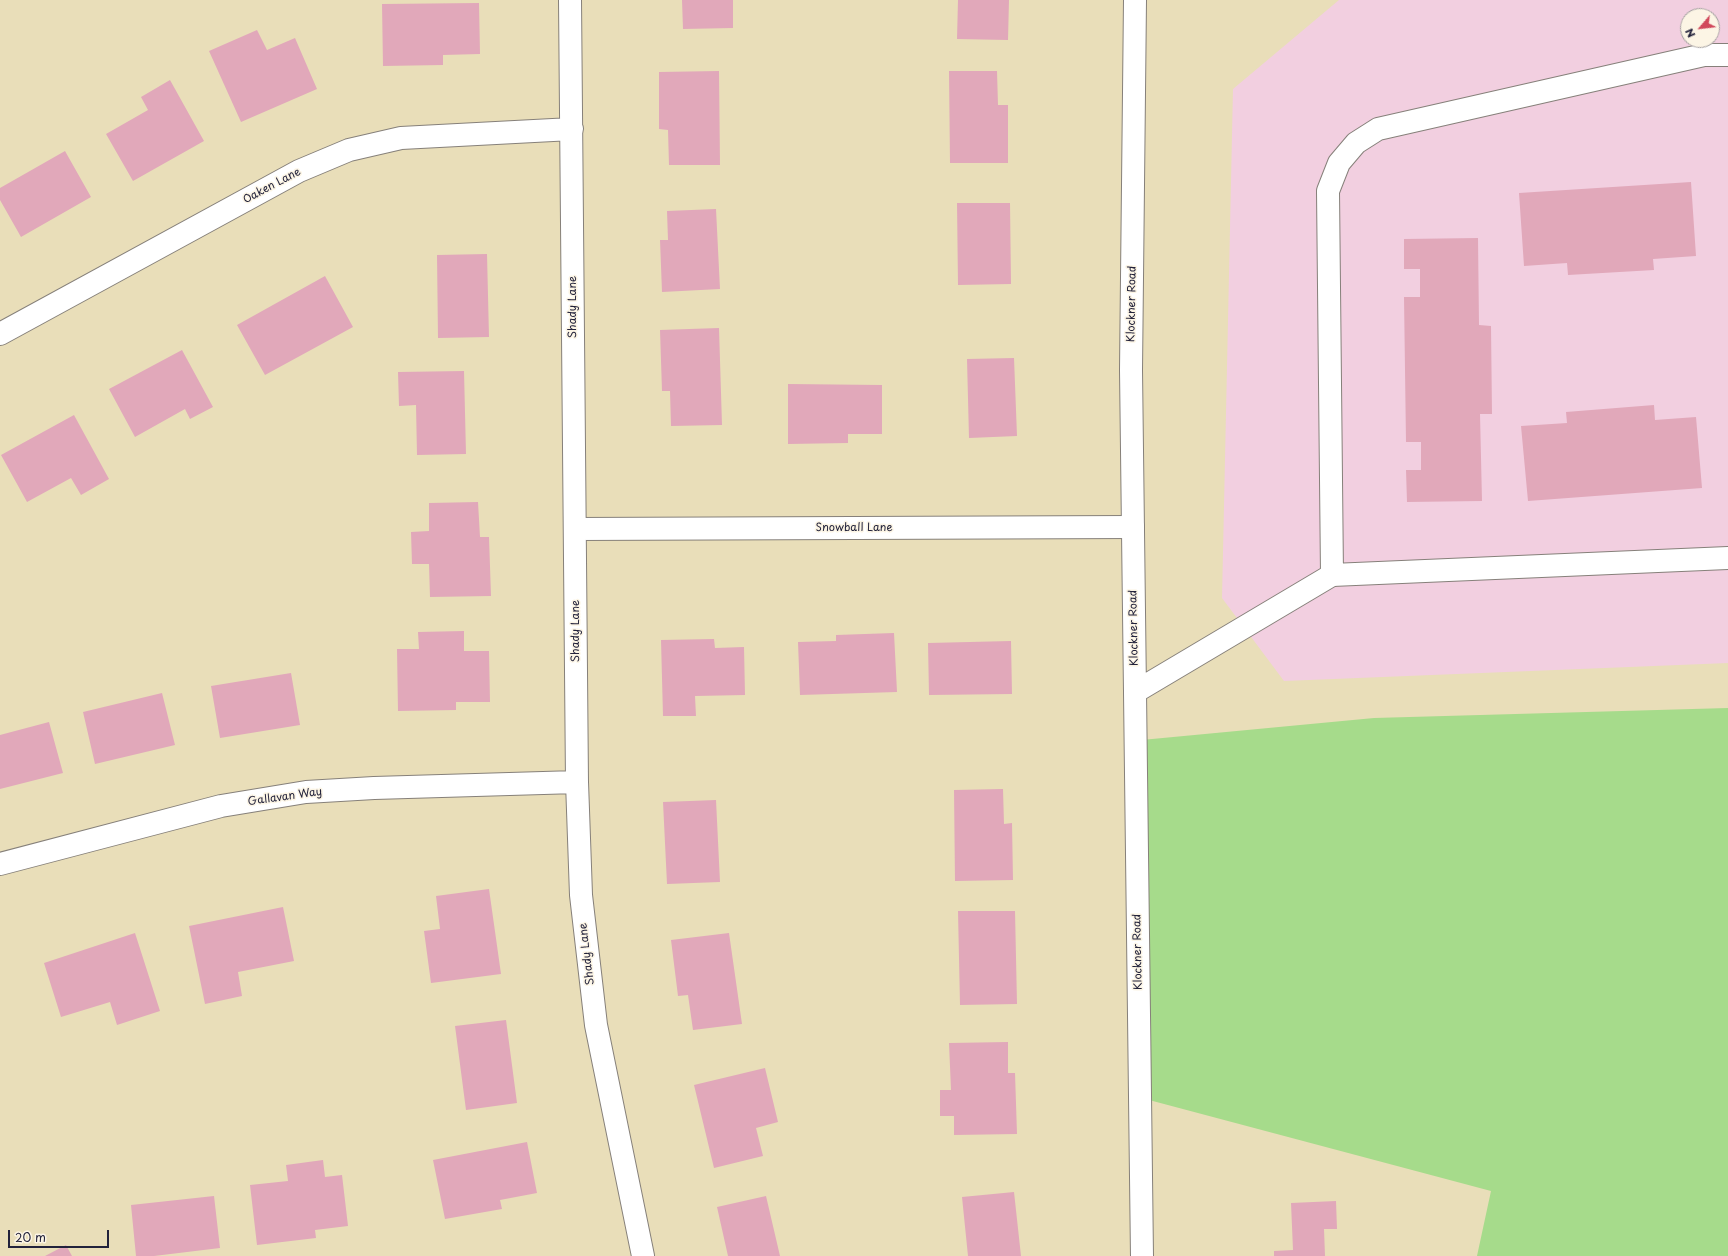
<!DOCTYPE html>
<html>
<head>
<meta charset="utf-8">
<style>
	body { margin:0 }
	#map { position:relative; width:1728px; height:1256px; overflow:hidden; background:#e9deb9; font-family:"Playpen Sans",sans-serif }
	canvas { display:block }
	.north { position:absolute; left:1680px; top:8px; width:40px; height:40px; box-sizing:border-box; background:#fcf5e5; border:1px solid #a5a1a1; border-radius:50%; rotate:242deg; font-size:11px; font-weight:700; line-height:16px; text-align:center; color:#22223b }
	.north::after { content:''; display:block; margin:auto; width:14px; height:18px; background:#d1495b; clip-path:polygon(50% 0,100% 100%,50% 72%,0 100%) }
	.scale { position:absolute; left:8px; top:1230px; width:101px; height:18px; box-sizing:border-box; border:2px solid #22223b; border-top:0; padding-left:5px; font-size:12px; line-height:14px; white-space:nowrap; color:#22223b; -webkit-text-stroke:3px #fcf5e5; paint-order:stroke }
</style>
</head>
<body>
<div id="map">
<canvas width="1728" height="1256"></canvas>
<div class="north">N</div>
<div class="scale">20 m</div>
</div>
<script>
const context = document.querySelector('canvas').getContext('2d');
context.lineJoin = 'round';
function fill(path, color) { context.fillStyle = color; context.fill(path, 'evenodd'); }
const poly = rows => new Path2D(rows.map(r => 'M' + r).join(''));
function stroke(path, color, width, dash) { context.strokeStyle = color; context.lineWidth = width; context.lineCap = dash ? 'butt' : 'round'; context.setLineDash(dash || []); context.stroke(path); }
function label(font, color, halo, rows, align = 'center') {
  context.font = font + ' "Playpen Sans",sans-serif'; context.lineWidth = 3; context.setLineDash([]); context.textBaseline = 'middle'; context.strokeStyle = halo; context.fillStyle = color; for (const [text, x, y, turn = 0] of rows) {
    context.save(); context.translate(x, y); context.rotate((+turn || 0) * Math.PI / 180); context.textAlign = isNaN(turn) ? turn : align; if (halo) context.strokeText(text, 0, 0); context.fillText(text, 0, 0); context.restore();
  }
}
fill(poly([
	[1339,0,1728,0,1728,663,1284,681,1222,598,1233,89],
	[1688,16,1712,16,1712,40,1688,40]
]), '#f2cfe0');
fill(poly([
	[1728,708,1728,1256,1477,1256,1491,1191,1134,1096,1131,741,1374,718]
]), '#a6db8b');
fill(poly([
	[682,0,733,0,733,28,683,29],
	[958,0,1009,0,1008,40,957,39],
	[479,3,480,54,443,55,443,65,383,66,382,4],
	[257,30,267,50,295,38,317,89,241,122,209,51],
	[719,71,720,165,669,165,668,130,659,129,659,72],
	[949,71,997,71,998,105,1008,105,1008,163,950,163],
	[170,80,204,141,133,181,106,134,148,110,141,97],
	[65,151,91,197,21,237,0,200,0,188],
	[1691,182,1696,256,1653,259,1654,270,1568,275,1567,263,1524,266,1519,193],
	[957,203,1010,203,1011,284,958,285],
	[716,209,720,289,662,292,660,240,668,240,667,211],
	[1478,238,1479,325,1491,326,1492,414,1480,414,1482,501,1407,502,1406,470,1421,470,1421,442,1406,442,1404,297,1420,297,1420,269,1404,269,1404,239],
	[487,254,489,337,438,338,437,255],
	[325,276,353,327,265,375,237,325],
	[719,328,722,425,671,426,670,391,662,391,660,330],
	[182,350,213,407,190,419,185,409,135,437,109,389],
	[1014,358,1017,436,969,438,967,359],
	[464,371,466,454,417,455,416,405,399,406,398,372],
	[788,384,882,385,882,434,848,434,848,443,788,444],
	[1654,405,1655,420,1696,417,1702,488,1528,501,1521,426,1567,423,1566,412],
	[74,415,109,479,81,495,71,478,27,502,1,455],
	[478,502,480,537,489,537,491,596,430,597,429,564,412,564,411,532,429,531,429,503],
	[464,631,464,651,489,651,490,702,456,702,456,710,398,711,397,649,419,649,418,632],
	[894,633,897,692,800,695,798,642,836,641,836,635],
	[714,639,715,648,744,647,745,695,695,696,696,716,663,716,661,640],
	[1011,641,1012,694,929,695,928,643],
	[291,673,300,725,220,738,211,686],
	[162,693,175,745,95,764,83,712],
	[49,722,63,773,0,789,0,735],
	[1003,789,1004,824,1012,823,1013,880,955,881,954,790],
	[716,800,720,882,667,884,663,802],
	[489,889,501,974,431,983,424,931,440,929,436,896],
	[283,907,294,961,238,972,242,996,205,1004,189,926],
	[958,911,1015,911,1017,1004,960,1005],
	[135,933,160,1011,117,1025,110,1002,61,1017,44,963],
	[729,933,742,1024,693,1030,688,995,678,996,671,940],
	[506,1020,517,1103,466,1110,455,1026],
	[1008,1042,1008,1073,1015,1073,1017,1134,954,1135,954,1116,940,1116,940,1090,951,1090,949,1043],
	[765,1068,778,1122,756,1128,763,1156,714,1168,694,1085],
	[527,1142,537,1193,500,1200,502,1209,445,1219,433,1160],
	[323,1160,325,1177,342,1175,348,1226,315,1230,316,1238,257,1245,250,1185,288,1181,286,1165],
	[1014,1192,1021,1256,968,1256,962,1197],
	[214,1196,220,1248,154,1256,136,1256,131,1205],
	[766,1196,780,1256,728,1256,717,1207],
	[1336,1201,1337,1229,1324,1229,1325,1256,1274,1256,1274,1251,1293,1250,1291,1203],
	[66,1245,72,1256,45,1256]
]), '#e1a8ba');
const minor = poly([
	[570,0,577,782,581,895,596,1025,643,1256],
	[1728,55,1704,55,1378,129,1356,143,1339,163,1328,191,1332,575,1728,558],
	[0,334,299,171,349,150,401,138,572,129],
	[575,529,1133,527],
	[0,864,221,806,306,792,374,788,577,782]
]);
const major = poly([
	[1135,0,1131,370,1142,1256],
	[1135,692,1332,575]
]);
stroke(minor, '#86807a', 24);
stroke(major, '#86807a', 24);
stroke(minor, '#fff', 22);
stroke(major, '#fff', 22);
label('11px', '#22223b', '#fcf5e5', [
	["Oaken Lane",272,186,-28],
	["Klockner Road",1132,304,-89],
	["Shady Lane",573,307,-90],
	["Snowball Lane",854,528],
	["Klockner Road",1134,628,-91],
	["Shady Lane",576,631,-90],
	["Gallavan Way",285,797,-8],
	["Klockner Road",1138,952,-91],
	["Shady Lane",587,954,-97]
]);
</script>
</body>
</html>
